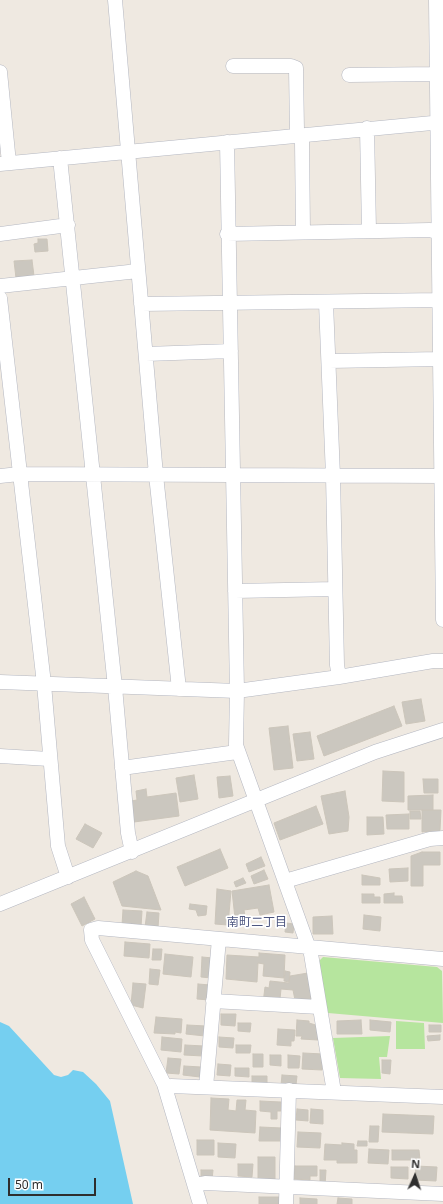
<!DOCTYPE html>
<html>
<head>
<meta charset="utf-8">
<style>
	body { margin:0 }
	#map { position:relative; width:443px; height:1204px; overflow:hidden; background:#efe9e1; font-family:"Noto Sans",sans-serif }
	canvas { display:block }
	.north { position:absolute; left:395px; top:1156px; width:40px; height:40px; -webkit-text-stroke:3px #fff; paint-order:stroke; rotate:3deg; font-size:11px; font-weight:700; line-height:16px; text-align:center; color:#2e2e2e }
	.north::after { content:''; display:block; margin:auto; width:14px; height:18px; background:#2e2e2e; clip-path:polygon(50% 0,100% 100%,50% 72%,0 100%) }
	.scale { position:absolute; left:8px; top:1178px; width:88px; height:18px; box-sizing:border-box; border:2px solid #2e2e2e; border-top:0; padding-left:5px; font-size:12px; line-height:14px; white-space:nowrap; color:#2e2e2e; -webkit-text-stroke:3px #fff; paint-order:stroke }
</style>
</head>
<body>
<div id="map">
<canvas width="443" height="1204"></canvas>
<div class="north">N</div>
<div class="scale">50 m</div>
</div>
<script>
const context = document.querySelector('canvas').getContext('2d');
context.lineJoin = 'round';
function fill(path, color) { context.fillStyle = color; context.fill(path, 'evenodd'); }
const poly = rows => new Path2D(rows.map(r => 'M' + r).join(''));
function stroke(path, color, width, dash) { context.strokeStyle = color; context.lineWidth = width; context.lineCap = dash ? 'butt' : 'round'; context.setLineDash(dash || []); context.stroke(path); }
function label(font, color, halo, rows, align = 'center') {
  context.font = font + ' "Noto Sans","Noto Sans JP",sans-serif'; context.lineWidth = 3.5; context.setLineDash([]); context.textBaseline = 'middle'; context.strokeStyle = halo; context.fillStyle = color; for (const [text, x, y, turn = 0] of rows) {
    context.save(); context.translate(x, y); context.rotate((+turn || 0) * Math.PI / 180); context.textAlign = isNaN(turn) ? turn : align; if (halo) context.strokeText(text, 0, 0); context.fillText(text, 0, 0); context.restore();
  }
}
fill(poly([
	[323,957,437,967,442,971,443,1023,328,1013,318,962],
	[396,1021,424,1023,425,1049,396,1049],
	[390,1036,387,1057,379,1057,381,1079,340,1078,333,1038]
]), '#b6e59e');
fill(poly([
	[0,1022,9,1026,54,1075,61,1077,68,1075,73,1070,83,1072,96,1084,110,1101,133,1204,0,1204]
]), '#75cff0');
const building = poly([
	[38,239,47,239,48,251,35,252,34,244,38,243,38,239],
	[32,260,34,276,16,278,14,261,32,260],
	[421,699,425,721,406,724,402,702,421,699],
	[394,706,402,726,324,756,317,736,394,706],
	[288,726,293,768,274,770,269,728,288,726],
	[310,732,314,759,297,761,293,734,310,732],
	[383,771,404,772,404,802,382,801,383,771],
	[194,775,198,799,180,802,176,778,194,775],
	[230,776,233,796,219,798,217,777,230,776],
	[423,779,438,779,438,793,424,793,423,779],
	[146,789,147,797,176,793,179,816,134,822,131,801,137,800,136,791,146,789],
	[345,791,349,817,348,831,329,834,321,796,345,791],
	[433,795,433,810,408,810,408,796,433,795],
	[316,806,323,824,280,840,274,823,316,806],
	[422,810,441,810,440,830,437,835,430,837,431,831,422,832,422,810],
	[410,811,420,811,421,819,410,819,410,811],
	[409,814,409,829,387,829,386,815,409,814],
	[367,817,383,817,384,834,367,835,367,817],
	[85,824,102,833,93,848,76,839,85,824],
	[220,849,228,868,185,886,177,867,220,849],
	[422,852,440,852,440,865,423,865,423,886,411,886,411,856,422,852],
	[261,857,265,866,249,872,246,864,261,857],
	[408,868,408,881,390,882,389,869,408,868],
	[264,870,268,879,254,884,251,876,264,870],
	[136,871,148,876,161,910,122,906,113,882,136,871],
	[362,875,380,878,380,885,362,885,362,875],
	[243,878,246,883,236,887,234,882,243,878],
	[269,885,274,912,260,915,258,908,244,910,245,916,235,918,232,891,269,885],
	[217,889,231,891,228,925,215,924,217,889],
	[394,893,394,896,402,896,403,903,384,903,384,894,394,893],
	[362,894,374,894,374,897,380,897,380,903,362,903,362,894],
	[84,897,95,919,82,926,71,904,84,897],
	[190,904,207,906,206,915,198,916,196,910,189,909,190,904],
	[123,910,142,911,141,927,122,925,123,910],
	[147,912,159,913,158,928,145,927,147,912],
	[364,915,381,917,380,931,363,929,364,915],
	[332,916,333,934,313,934,313,917,332,916],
	[286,923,294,924,293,933,285,932,286,923],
	[125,942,150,944,149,958,124,956,125,942],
	[153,949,162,949,161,960,152,960,153,949],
	[259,953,285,955,284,978,263,976,264,964,258,963,257,982,226,979,227,955,259,957,259,953],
	[165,954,193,957,191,977,163,974,165,954],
	[202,957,213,958,211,978,201,977,202,957],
	[150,969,160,970,158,985,149,984,150,969],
	[285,971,290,972,289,982,284,981,285,971],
	[308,973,313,1002,296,1005,293,990,281,989,280,999,263,1003,265,987,269,988,270,981,289,983,290,976,308,973],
	[133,983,146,984,143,1008,131,1005,133,983],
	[198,984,210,985,209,1000,197,999,198,984],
	[221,1014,236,1014,235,1026,221,1025,221,1014],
	[156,1017,182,1019,181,1033,175,1032,175,1034,154,1033,156,1017],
	[297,1020,309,1021,309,1023,319,1026,318,1040,301,1039,302,1036,296,1036,297,1020],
	[361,1020,362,1034,337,1034,337,1021,361,1020],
	[370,1020,391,1022,390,1032,370,1030,370,1020],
	[238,1023,251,1023,250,1032,238,1031,238,1023],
	[187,1025,206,1026,205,1036,186,1034,187,1025],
	[429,1025,441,1025,441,1032,429,1032,429,1025],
	[278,1029,295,1030,294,1041,291,1041,291,1046,277,1045,278,1029],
	[440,1035,440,1040,428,1041,427,1036,440,1035],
	[162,1037,182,1039,181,1052,161,1050,162,1037],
	[219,1037,234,1038,233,1048,219,1047,219,1037],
	[185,1045,204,1046,203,1056,184,1055,185,1045],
	[236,1045,251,1045,250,1053,236,1053,236,1045],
	[303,1053,323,1054,322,1070,302,1069,303,1053],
	[253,1054,263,1054,263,1067,253,1067,253,1054],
	[270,1055,281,1055,281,1066,270,1065,270,1055],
	[288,1055,300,1056,299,1068,288,1068,288,1055],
	[168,1058,181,1059,179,1074,166,1073,168,1058],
	[382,1060,391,1060,390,1074,382,1073,382,1060],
	[218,1064,231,1065,230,1076,217,1075,218,1064],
	[184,1066,201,1067,200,1077,183,1075,184,1066],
	[235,1068,249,1068,249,1077,235,1076,235,1068],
	[282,1075,297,1076,296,1085,281,1085,282,1075],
	[252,1076,267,1076,267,1085,252,1084,252,1076],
	[211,1098,229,1099,228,1110,236,1111,237,1100,246,1100,245,1110,256,1111,255,1133,210,1130,211,1098],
	[260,1101,281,1102,281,1111,277,1111,277,1119,271,1119,271,1112,260,1111,260,1101],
	[297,1109,308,1110,308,1121,296,1120,297,1109],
	[311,1109,323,1110,323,1124,310,1123,311,1109],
	[383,1114,434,1116,433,1134,382,1132,383,1114],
	[370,1126,379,1126,378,1142,369,1142,370,1126],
	[260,1127,282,1128,282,1141,259,1141,260,1127],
	[298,1132,321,1133,320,1148,297,1147,298,1132],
	[197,1140,214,1140,214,1155,197,1155,197,1140],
	[358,1141,367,1141,367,1146,357,1146,358,1141],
	[218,1143,236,1144,235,1158,218,1157,218,1143],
	[342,1143,354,1144,354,1150,357,1150,357,1163,337,1163,337,1160,324,1160,325,1144,342,1145,342,1143],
	[369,1149,389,1150,388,1164,368,1163,369,1149],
	[392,1150,419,1150,420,1160,392,1160,392,1150],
	[258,1157,275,1157,275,1183,258,1183,258,1157],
	[238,1164,253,1164,252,1177,238,1176,238,1164],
	[295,1166,317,1166,317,1176,310,1176,310,1180,294,1179,295,1166],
	[416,1166,437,1167,436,1181,415,1180,416,1166],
	[391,1167,408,1167,408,1179,391,1178,391,1167],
	[201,1170,213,1170,212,1180,201,1177,201,1170],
	[320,1170,326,1170,325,1186,320,1185,320,1170],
	[259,1197,281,1197,281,1204,259,1204,259,1197],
	[300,1198,317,1199,317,1204,300,1204,300,1198],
	[338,1198,352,1199,352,1204,337,1204,338,1198]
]);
fill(building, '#cbc7bf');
stroke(building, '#cbc5ba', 1);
const minor = poly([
	[115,0,156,475,179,689],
	[436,0,443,620],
	[233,66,291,66,296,68,297,131,302,142,303,232],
	[0,72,9,163],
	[349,75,437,74],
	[367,128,369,231],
	[227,142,237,691,236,745,311,954,334,1092],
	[60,158,115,687,128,833,132,852],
	[0,164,443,122],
	[0,234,68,225],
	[227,234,430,230,443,234],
	[0,286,138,271],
	[0,298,44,684,58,846,68,877],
	[326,303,333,476,337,665,339,677],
	[141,304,440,300],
	[146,354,231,351],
	[329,361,440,359],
	[0,476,19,474,443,476],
	[235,591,335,589],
	[0,682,237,691,339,677,433,661,443,661],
	[0,756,49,759],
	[122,768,237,752],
	[285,881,430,839,443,838],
	[0,904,375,752,443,730],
	[213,1001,319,1007],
	[206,1087,219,939],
	[166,1088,171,1086,443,1097],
	[195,1185,205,1183,443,1194],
	[200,1204,164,1084,92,940,91,930,98,928,443,959],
	[286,1204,289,1090]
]);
stroke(minor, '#b4b7c1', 15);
stroke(minor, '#fff', 14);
label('12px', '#4d5680', '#fff', [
	["南町二丁目",257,923]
]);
</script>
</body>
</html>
